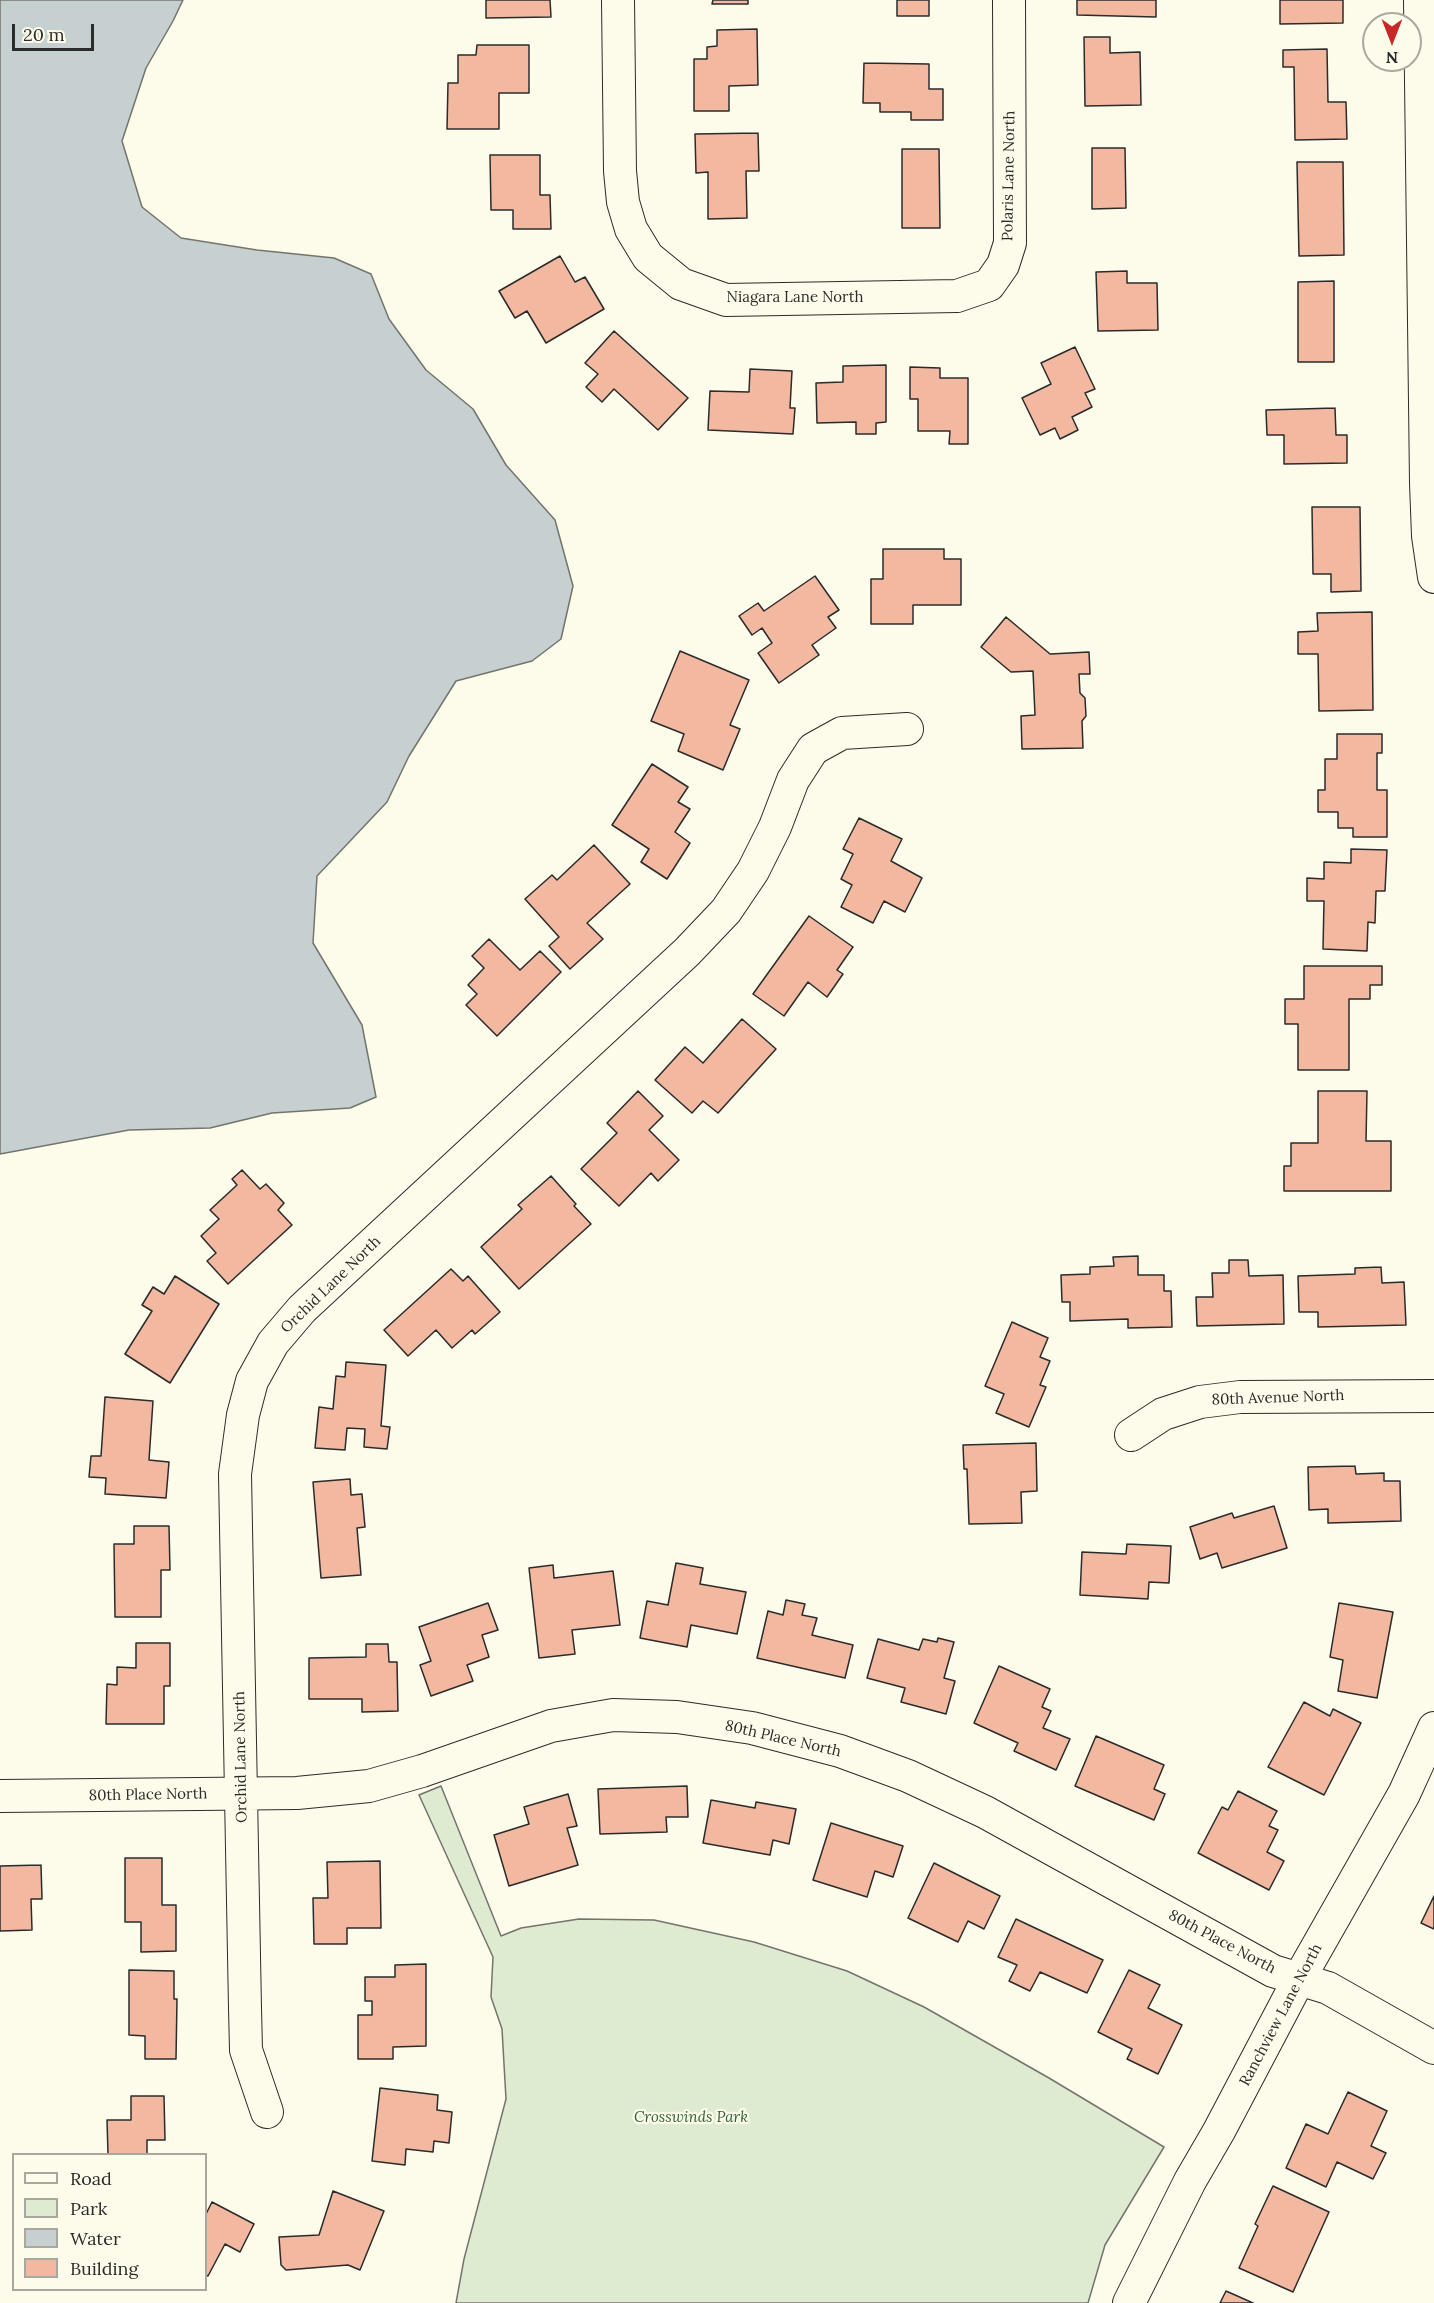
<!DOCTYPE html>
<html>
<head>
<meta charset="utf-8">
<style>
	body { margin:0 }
	#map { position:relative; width:1434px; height:2303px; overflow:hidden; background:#fdfbea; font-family:Lora,serif }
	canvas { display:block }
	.legend { position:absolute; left:12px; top:2153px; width:195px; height:138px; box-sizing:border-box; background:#fdfbea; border:2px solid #a9a89e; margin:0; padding:8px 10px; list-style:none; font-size:18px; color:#2b2b2b }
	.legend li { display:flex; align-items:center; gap:12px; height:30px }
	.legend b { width:30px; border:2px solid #a9a89e }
	.north { position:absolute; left:1362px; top:12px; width:60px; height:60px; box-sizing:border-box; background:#fdfbea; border:2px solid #a9a89e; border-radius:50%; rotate:180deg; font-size:16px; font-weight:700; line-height:24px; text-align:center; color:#2b2b2b }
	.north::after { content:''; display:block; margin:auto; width:21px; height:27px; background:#c62828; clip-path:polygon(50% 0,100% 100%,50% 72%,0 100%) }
	.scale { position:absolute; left:12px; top:24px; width:82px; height:27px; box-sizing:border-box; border:3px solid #2b2b2b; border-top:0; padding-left:8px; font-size:18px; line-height:21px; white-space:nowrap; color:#2b2b2b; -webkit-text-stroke:4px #fdfbea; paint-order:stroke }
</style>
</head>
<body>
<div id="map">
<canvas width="1434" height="2303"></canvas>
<ul class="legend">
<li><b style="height:8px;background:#fdfbea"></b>Road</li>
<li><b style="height:16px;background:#deebd1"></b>Park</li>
<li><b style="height:16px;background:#c7d0d0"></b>Water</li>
<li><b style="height:16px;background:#f2b8a0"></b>Building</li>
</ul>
<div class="north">N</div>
<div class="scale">20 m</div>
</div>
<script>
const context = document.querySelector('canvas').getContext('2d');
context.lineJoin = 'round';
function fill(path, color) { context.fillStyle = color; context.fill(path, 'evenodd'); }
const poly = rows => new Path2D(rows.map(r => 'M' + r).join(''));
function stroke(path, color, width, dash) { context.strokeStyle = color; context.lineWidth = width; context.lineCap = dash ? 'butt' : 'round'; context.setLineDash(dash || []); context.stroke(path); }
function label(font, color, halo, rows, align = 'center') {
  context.font = font + ' Lora,serif'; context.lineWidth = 4.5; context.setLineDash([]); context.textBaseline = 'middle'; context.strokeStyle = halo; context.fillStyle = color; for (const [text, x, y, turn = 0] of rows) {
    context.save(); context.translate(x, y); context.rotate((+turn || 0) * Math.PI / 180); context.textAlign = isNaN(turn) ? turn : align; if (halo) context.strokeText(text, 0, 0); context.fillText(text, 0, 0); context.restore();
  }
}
const green = poly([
	[441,1786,501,1936,521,1928,579,1919,654,1920,754,1942,847,1971,924,2007,1049,2078,1164,2147,1105,2245,1088,2303,456,2303,464,2259,506,2099,502,2029,491,1997,493,1957,419,1795,441,1786]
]);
fill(green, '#deebd1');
stroke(green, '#74746e', 1.5);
const water = poly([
	[0,0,183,0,173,21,146,68,122,141,142,207,181,238,257,250,334,258,371,274,389,319,426,370,473,409,506,465,555,520,573,586,561,639,532,661,456,681,409,756,387,802,317,876,313,943,362,1025,376,1097,350,1108,272,1113,210,1128,129,1130,0,1154,0,0]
]);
fill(water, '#c7d0d0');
stroke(water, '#74746e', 1.5);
const building = poly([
	[486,0,550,0,551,17,486,18,486,0],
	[713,0,748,0,748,4,712,4,713,0],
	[897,0,929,0,929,16,897,16,897,0],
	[1077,0,1156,0,1156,17,1077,15,1077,0],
	[1280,0,1343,0,1343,23,1280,24,1280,0],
	[757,29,758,85,729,86,729,111,694,111,694,59,707,59,707,47,717,46,717,30,757,29],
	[1084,37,1110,37,1110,53,1140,52,1141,105,1085,106,1084,37],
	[477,45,529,45,529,93,499,93,499,129,447,129,448,83,458,83,458,55,476,55,477,45],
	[1327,49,1328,102,1346,102,1347,139,1295,140,1294,67,1283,67,1283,50,1327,49],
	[864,63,929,64,929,89,943,89,943,120,911,120,911,112,880,112,880,103,863,103,864,63],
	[758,133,759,171,746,171,747,218,708,219,708,172,696,173,695,134,758,133],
	[1092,148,1125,148,1126,208,1092,209,1092,148],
	[902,149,939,149,940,228,902,228,902,149],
	[490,155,540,155,540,195,550,195,551,229,513,229,513,210,491,210,490,155],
	[1297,162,1343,162,1344,255,1299,256,1297,162],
	[560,256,575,282,585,277,604,309,546,343,527,311,515,318,499,291,560,256],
	[1127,271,1127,283,1157,283,1158,330,1098,331,1096,272,1127,271],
	[1334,281,1334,362,1298,362,1298,282,1334,281],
	[614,331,688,398,658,430,614,389,602,402,586,387,598,374,585,363,614,331],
	[1075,347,1095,389,1085,393,1092,407,1072,417,1078,430,1060,439,1055,428,1040,435,1022,398,1051,384,1041,363,1075,347],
	[886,365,886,422,876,423,876,434,856,434,856,422,817,423,816,383,843,382,843,366,886,365],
	[910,367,940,368,940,378,968,378,968,444,949,444,950,431,918,431,918,399,910,399,910,367],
	[750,369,792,371,790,408,795,408,793,434,708,430,710,391,749,392,750,369],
	[1335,408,1336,435,1347,435,1347,463,1284,464,1284,435,1267,435,1266,410,1335,408],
	[1312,507,1360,507,1361,591,1331,592,1331,574,1313,574,1312,507],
	[883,549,944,549,944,559,961,559,961,605,913,605,913,624,871,624,871,579,883,579,883,549],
	[815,576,839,610,828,617,836,628,812,645,819,655,779,683,758,653,772,643,762,628,752,635,739,616,758,603,764,611,815,576],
	[1372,612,1373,710,1319,711,1318,654,1298,654,1298,632,1318,631,1317,613,1372,612],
	[1006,617,1050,654,1089,652,1090,674,1079,674,1080,693,1085,698,1086,716,1082,721,1083,748,1022,749,1021,716,1035,715,1033,671,1011,672,981,647,1006,617],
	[680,651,749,680,730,725,740,729,723,770,678,751,684,734,651,721,680,651],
	[1337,734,1382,734,1382,753,1377,753,1377,790,1387,790,1387,837,1353,837,1353,828,1338,828,1338,812,1318,812,1318,790,1325,790,1325,759,1337,759,1337,734],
	[652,764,688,787,678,802,690,809,675,832,690,843,667,879,641,862,649,849,612,825,652,764],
	[859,818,902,839,891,861,922,878,905,912,884,901,873,923,841,907,852,885,841,879,853,854,843,849,859,818],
	[594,845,630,884,587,923,603,939,570,969,549,946,559,937,525,899,552,875,557,880,594,845],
	[1351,849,1387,850,1385,891,1376,891,1375,923,1368,922,1367,951,1323,949,1324,901,1307,901,1307,878,1324,879,1324,862,1351,863,1351,849],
	[809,916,853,947,837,970,843,974,827,997,808,982,784,1016,753,994,809,916],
	[489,939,520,970,540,951,561,972,497,1036,466,1005,477,994,468,985,484,968,472,956,489,939],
	[1304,966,1382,966,1382,985,1370,985,1370,999,1349,999,1349,1070,1298,1070,1298,1024,1285,1024,1285,999,1304,999,1304,966],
	[742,1019,776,1049,718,1113,703,1101,692,1113,655,1080,685,1047,703,1063,742,1019],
	[638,1091,663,1116,649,1130,679,1160,658,1181,651,1173,619,1206,581,1169,617,1133,607,1123,638,1091],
	[1318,1091,1367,1091,1366,1141,1391,1141,1391,1191,1284,1191,1284,1166,1291,1166,1291,1143,1318,1143,1318,1091],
	[242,1170,260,1189,266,1184,284,1203,278,1210,292,1225,228,1284,207,1261,216,1253,201,1236,219,1219,210,1210,237,1185,232,1179,242,1170],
	[551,1176,576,1204,574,1206,591,1224,519,1289,481,1247,522,1209,518,1205,551,1176],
	[1138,1256,1138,1275,1164,1275,1164,1291,1171,1291,1172,1327,1128,1328,1128,1319,1070,1321,1070,1302,1062,1302,1061,1275,1090,1274,1090,1267,1114,1266,1113,1257,1138,1256],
	[1229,1260,1248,1260,1249,1276,1283,1275,1284,1324,1197,1326,1196,1297,1213,1297,1212,1273,1229,1273,1229,1260],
	[1381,1267,1382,1283,1404,1282,1406,1325,1318,1327,1318,1312,1299,1312,1298,1276,1355,1274,1355,1268,1381,1267],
	[451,1269,463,1281,468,1276,500,1312,475,1334,472,1330,452,1348,436,1330,408,1356,384,1330,451,1269],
	[175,1276,219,1304,170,1383,125,1354,152,1311,142,1305,153,1287,164,1294,175,1276],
	[1012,1322,1048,1338,1040,1357,1050,1361,1040,1385,1046,1387,1029,1427,996,1413,1004,1394,985,1386,1012,1322],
	[346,1362,386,1365,381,1426,390,1427,387,1449,364,1447,365,1429,347,1428,345,1450,315,1448,319,1407,333,1409,336,1376,345,1377,346,1362],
	[105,1397,153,1401,149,1460,169,1462,166,1498,105,1494,106,1478,89,1477,91,1456,101,1456,105,1397],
	[1036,1443,1037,1491,1021,1492,1022,1523,969,1524,967,1469,964,1469,963,1445,1036,1443],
	[1355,1466,1356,1474,1384,1473,1384,1481,1400,1481,1401,1521,1328,1523,1328,1509,1309,1510,1308,1467,1355,1466],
	[350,1479,351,1495,362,1494,365,1527,357,1528,361,1575,321,1578,313,1482,350,1479],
	[1274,1506,1287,1548,1222,1568,1217,1553,1200,1559,1190,1527,1232,1513,1234,1518,1274,1506],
	[134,1526,169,1526,170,1570,161,1570,161,1617,115,1617,114,1544,134,1544,134,1526],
	[1127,1544,1171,1546,1169,1583,1149,1582,1148,1599,1080,1595,1082,1552,1126,1554,1127,1544],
	[676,1563,703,1568,700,1584,746,1592,737,1634,691,1625,687,1647,640,1638,647,1601,668,1605,676,1563],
	[553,1565,554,1578,613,1571,620,1625,572,1630,575,1654,539,1658,529,1568,553,1565],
	[786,1600,805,1604,802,1615,817,1618,812,1635,853,1645,845,1678,757,1658,768,1611,783,1615,786,1600],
	[488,1603,498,1630,482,1635,489,1657,467,1665,473,1681,431,1696,420,1665,431,1661,419,1627,488,1603],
	[1339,1603,1393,1612,1377,1698,1338,1691,1343,1660,1330,1657,1339,1603],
	[938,1638,954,1642,944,1678,955,1681,946,1714,901,1702,905,1688,867,1678,878,1639,919,1650,923,1639,937,1642,938,1638],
	[136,1643,170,1643,170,1686,164,1686,164,1724,106,1724,107,1684,117,1685,117,1667,136,1668,136,1643],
	[366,1644,388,1644,389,1662,397,1662,398,1711,362,1712,362,1699,309,1699,309,1658,366,1657,366,1644],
	[999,1666,1050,1689,1042,1707,1051,1711,1043,1728,1070,1739,1056,1770,1014,1751,1018,1743,974,1723,999,1666],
	[1304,1702,1330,1716,1333,1709,1361,1723,1324,1795,1268,1767,1304,1702],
	[1096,1736,1164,1765,1154,1789,1165,1794,1154,1820,1075,1786,1096,1736],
	[687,1786,688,1817,666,1817,667,1832,600,1834,598,1789,687,1786],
	[1238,1791,1277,1811,1269,1826,1278,1830,1267,1852,1284,1861,1269,1890,1198,1853,1222,1807,1228,1810,1238,1791],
	[568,1794,577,1826,567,1828,578,1865,509,1886,494,1835,529,1824,524,1807,568,1794],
	[711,1800,755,1808,756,1802,796,1809,789,1844,773,1840,770,1855,703,1843,711,1800],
	[831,1823,903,1846,893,1877,875,1871,867,1897,813,1880,831,1823],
	[125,1858,162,1858,162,1905,176,1905,176,1951,141,1952,141,1922,125,1922,125,1858],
	[380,1861,381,1928,347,1928,347,1944,314,1944,313,1898,328,1898,327,1862,380,1861],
	[934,1863,1000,1896,984,1929,968,1921,958,1942,908,1918,934,1863],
	[41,1865,42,1899,31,1899,32,1930,0,1931,0,1866,41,1865],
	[1434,1896,1434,1929,1421,1923,1434,1896],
	[1016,1919,1103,1960,1087,1993,1040,1972,1030,1991,1009,1981,1017,1965,998,1957,1016,1919],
	[426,1964,426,2046,393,2047,393,2059,358,2059,358,2015,372,2015,372,2001,365,2001,365,1977,395,1977,395,1965,426,1964],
	[129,1970,174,1971,174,1999,177,1999,176,2059,145,2059,145,2036,129,2035,129,1970],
	[1129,1970,1160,1985,1148,2008,1182,2025,1158,2074,1127,2059,1132,2049,1098,2032,1129,1970],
	[380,2088,438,2095,437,2110,452,2112,449,2143,434,2141,433,2152,406,2149,405,2165,372,2161,380,2088],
	[1348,2092,1387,2111,1371,2146,1386,2153,1373,2179,1337,2162,1326,2187,1286,2168,1306,2124,1328,2134,1348,2092],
	[131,2096,164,2096,165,2140,147,2140,147,2154,108,2154,107,2120,131,2120,131,2096],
	[1273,2186,1329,2212,1293,2292,1239,2268,1258,2226,1255,2224,1273,2186],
	[333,2191,384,2211,360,2270,348,2265,286,2270,281,2265,279,2237,319,2235,333,2191],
	[212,2202,254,2224,240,2252,225,2244,208,2276,206,2275,206,2214,212,2202],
	[1226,2291,1253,2303,1220,2303,1226,2291]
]);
fill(building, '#f2b8a0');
stroke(building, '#2b2b2b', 1.5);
const minor = poly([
	[618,0,620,171,623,202,631,229,648,257,681,284,726,300,957,296,989,285,1003,265,1010,243,1009,0],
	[1420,0,1426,483,1428,536,1434,577],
	[1131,1435,1163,1414,1200,1402,1240,1397,1434,1396],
	[0,1796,297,1793,369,1786,422,1771,551,1726,613,1715,677,1717,752,1728,840,1751,908,1776,985,1812,1273,1971,1328,1988,1434,2048],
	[267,2112,246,2050,245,2008,235,1474,243,1415,252,1381,273,1343,302,1309,687,952,726,911,753,871,775,827,793,780,813,749,842,733,907,729],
	[1129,2303,1190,2181,1219,2131,1299,1979,1404,1794,1434,1728]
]);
stroke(minor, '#2b2b2b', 34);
stroke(minor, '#fdfbea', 32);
label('15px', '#2b2b2b', '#fdfbea', [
	["Polaris Lane North",1009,176,-89],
	["Niagara Lane North",795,298],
	["Orchid Lane North",331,1285,-44],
	["80th Avenue North",1278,1398,-2],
	["80th Place North",783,1739,13],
	["Orchid Lane North",241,1757,-91],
	["80th Place North",148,1795,-1],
	["80th Place North",1222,1942,28],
	["Ranchview Lane North",1281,2015,-62]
]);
label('italic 15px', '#34623c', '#fdfbea', [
	["Crosswinds Park",691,2118]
]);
</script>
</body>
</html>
